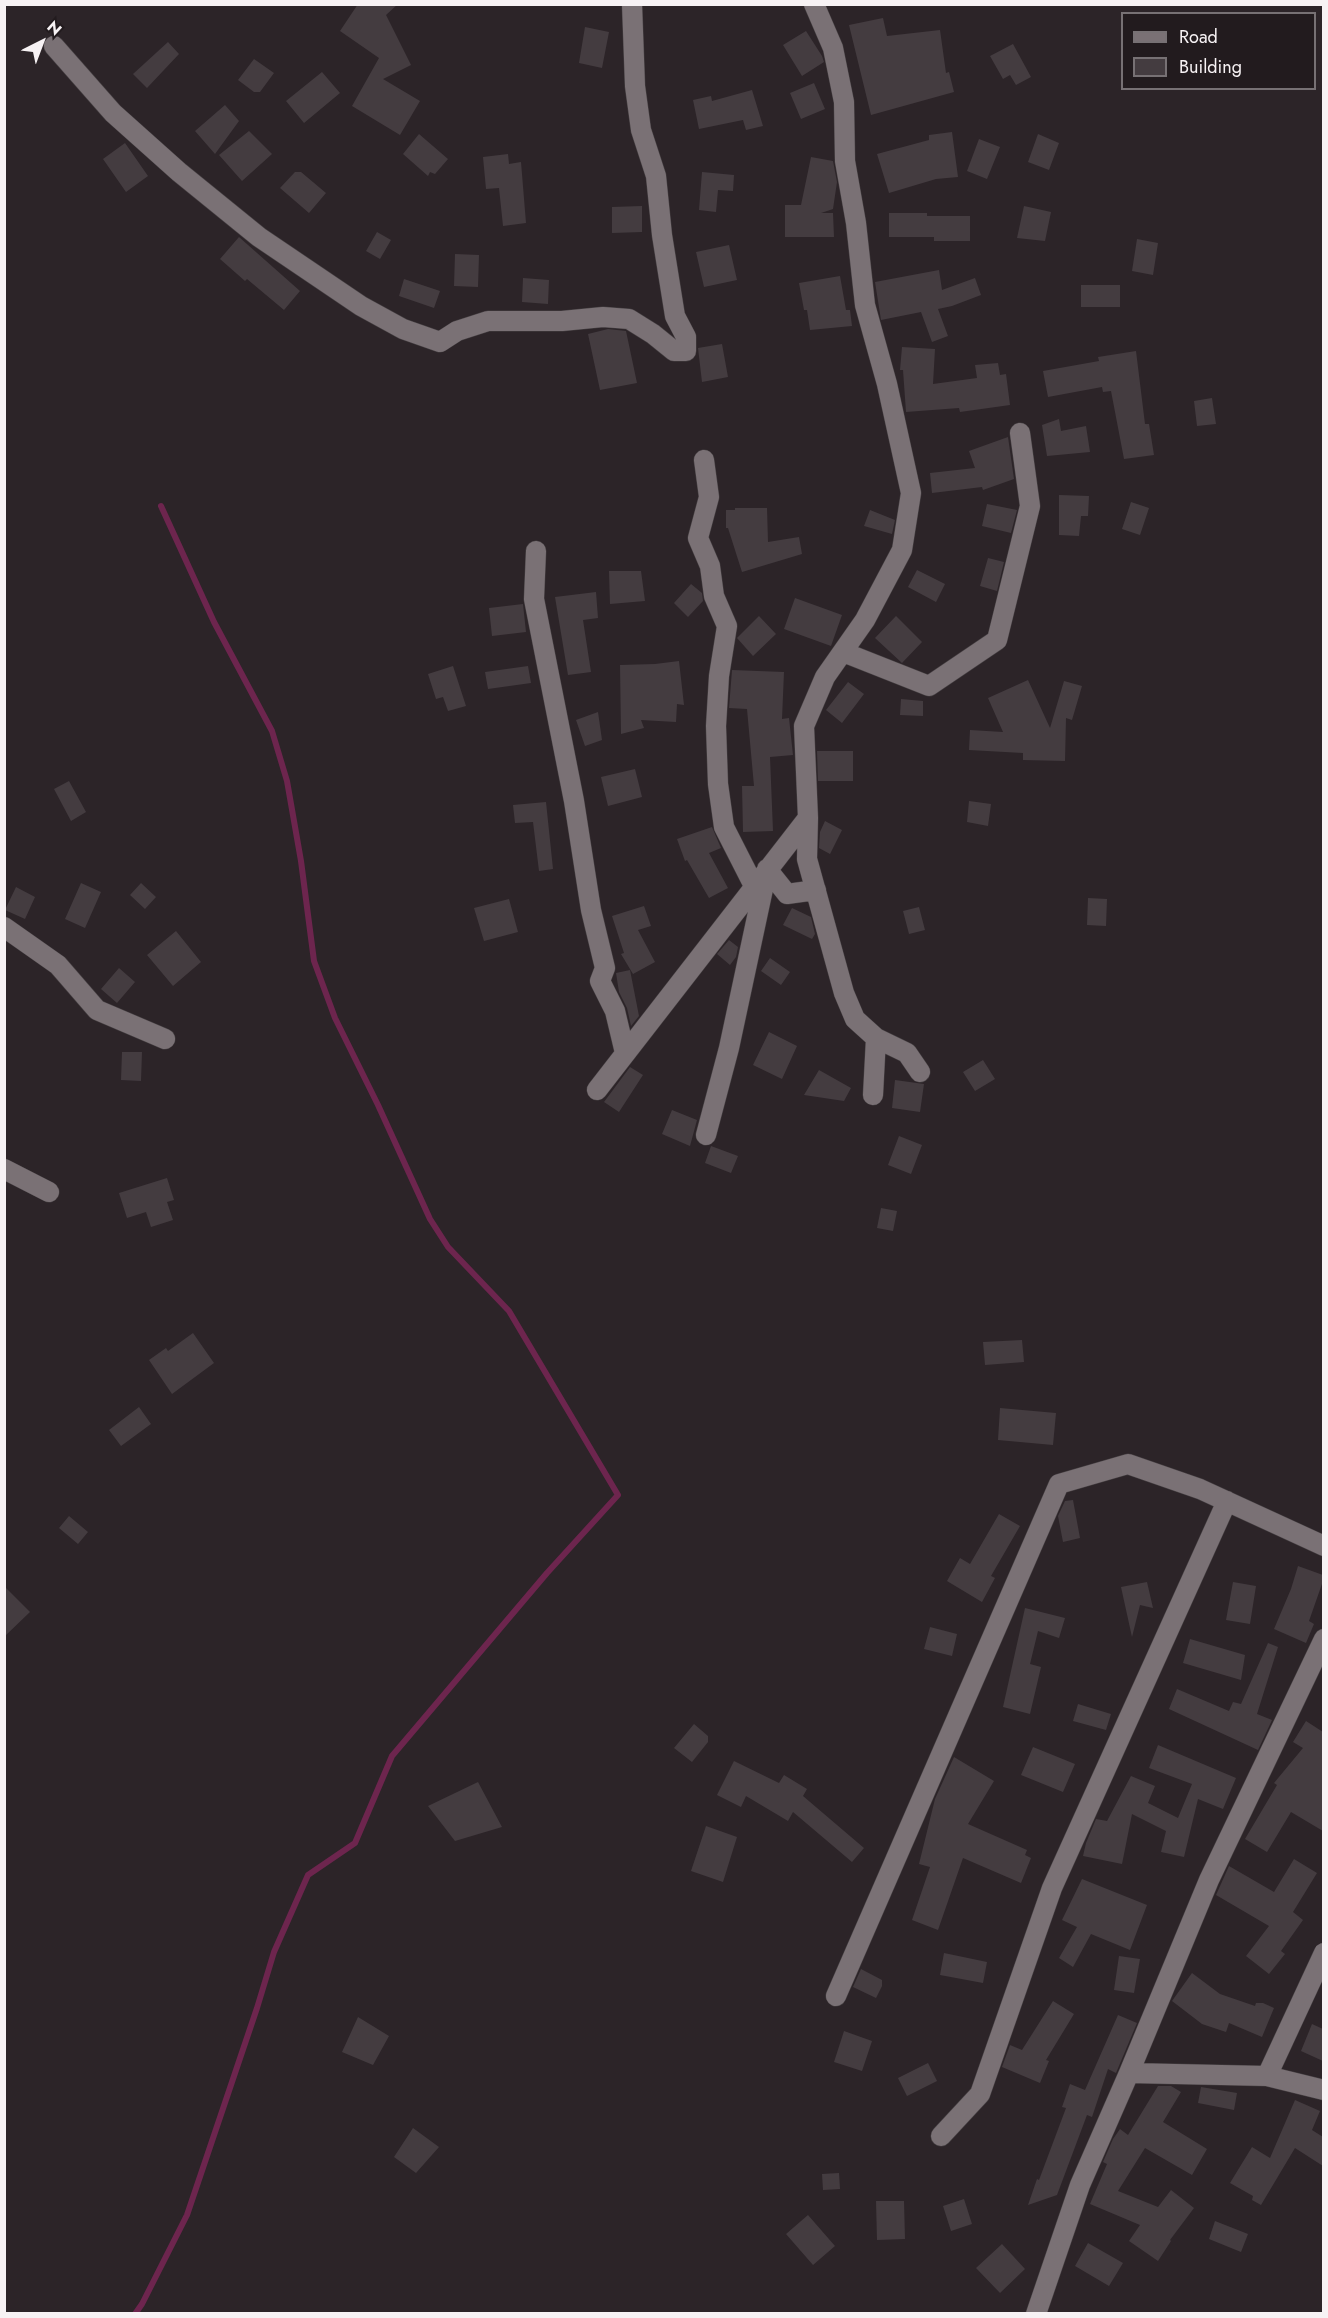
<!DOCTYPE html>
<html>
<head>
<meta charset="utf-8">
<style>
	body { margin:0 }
	#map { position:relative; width:1328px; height:2318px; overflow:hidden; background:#2c2428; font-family:Jost,sans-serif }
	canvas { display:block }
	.frame { position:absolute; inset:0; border:6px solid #f7f2f4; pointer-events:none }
	.legend { position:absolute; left:1121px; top:12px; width:195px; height:78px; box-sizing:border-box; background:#221b1e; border:2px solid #777174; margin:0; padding:8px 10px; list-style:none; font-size:18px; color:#f7f2f4 }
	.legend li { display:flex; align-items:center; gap:12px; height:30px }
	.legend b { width:30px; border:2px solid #777174 }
	.north { position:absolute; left:12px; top:12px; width:60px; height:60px; -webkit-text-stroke:4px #221b1e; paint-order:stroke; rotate:42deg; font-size:16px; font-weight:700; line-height:24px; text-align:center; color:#f7f2f4 }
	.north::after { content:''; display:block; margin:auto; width:21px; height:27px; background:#f7f2f4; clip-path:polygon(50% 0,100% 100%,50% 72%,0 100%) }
</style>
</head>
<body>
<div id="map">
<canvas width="1328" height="2318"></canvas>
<div class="frame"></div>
<ul class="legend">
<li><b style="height:8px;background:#7a7175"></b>Road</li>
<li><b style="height:16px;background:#443c40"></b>Building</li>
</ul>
<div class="north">N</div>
</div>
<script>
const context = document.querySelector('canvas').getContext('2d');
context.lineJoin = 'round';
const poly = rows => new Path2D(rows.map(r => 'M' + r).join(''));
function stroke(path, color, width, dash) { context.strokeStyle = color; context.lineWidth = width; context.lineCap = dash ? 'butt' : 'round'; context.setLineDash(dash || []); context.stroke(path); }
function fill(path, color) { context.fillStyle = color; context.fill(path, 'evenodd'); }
stroke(poly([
	[135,2314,142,2304,187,2215,257,2008,274,1952,308,1875,355,1843,392,1756,547,1573,618,1495,509,1311,448,1247,430,1219,378,1105,335,1018,314,961,301,861,287,781,272,731,214,622,161,506]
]), '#6d254e', 6);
fill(poly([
	[358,4,398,4,386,15,411,65,383,79,420,101,400,135,352,106,379,58,340,31],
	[883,18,887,36,940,30,946,73,949,72,954,92,871,115,849,25],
	[585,27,609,32,602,68,579,63],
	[806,31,822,56,824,62,802,76,783,45],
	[168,42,179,54,147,88,133,74],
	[1013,44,1031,77,1016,85,1010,75,1003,79,990,56],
	[254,59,274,73,260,92,254,92,238,80],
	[322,72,340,93,304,123,286,101],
	[814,83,825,109,801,119,790,93],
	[752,90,763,126,746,130,743,120,699,129,693,100,711,96,712,101],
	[225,105,239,121,215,154,195,131],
	[249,131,272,154,242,181,219,155],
	[952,132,958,177,936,179,889,193,877,154,929,140,929,135],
	[419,134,448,159,435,174,430,172,428,176,403,154],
	[1038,134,1059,143,1049,170,1028,162],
	[979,139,1000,147,987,179,967,171],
	[125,143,148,176,126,192,103,159],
	[508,154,509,164,521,162,526,223,503,226,499,188,486,189,483,157],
	[811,157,833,161,837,182,833,209,821,213,833,213,834,237,785,237,785,205,801,205],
	[295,172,301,172,326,193,309,213,280,188],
	[702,172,734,175,733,191,718,190,716,212,699,210],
	[642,206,642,232,612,233,612,207],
	[1024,206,1051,212,1045,241,1017,238],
	[889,213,927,213,927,216,970,216,970,241,934,241,934,237,889,237],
	[377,232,391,240,380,259,366,251],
	[239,237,300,291,284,310,247,279,245,281,220,259],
	[1137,239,1158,243,1153,275,1132,271],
	[729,245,737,280,704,287,696,252],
	[455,254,479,255,478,287,454,286],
	[939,270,942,290,975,278,981,295,952,306,938,309,948,336,932,342,921,312,881,320,875,282],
	[840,276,846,310,850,310,852,326,810,330,807,310,804,310,799,283],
	[523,278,549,280,548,304,522,302],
	[404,279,440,291,434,308,399,296],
	[1081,285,1120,285,1120,307,1081,307],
	[608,329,626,331,637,383,600,390,588,334],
	[722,344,728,377,702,382,698,348],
	[902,347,935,349,933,384,977,378,975,365,998,363,1000,375,1006,374,1010,405,960,412,959,408,906,412,903,370,900,370],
	[1136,351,1145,424,1149,424,1154,455,1124,459,1111,391,1103,392,1102,387,1048,397,1043,371,1099,361,1098,357],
	[1212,398,1216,424,1197,426,1194,401],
	[1059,419,1061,431,1086,426,1090,452,1047,456,1042,425],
	[1008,437,1014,479,983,490,982,487,932,493,930,473,975,468,969,451],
	[1059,495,1089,496,1088,516,1081,516,1079,536,1059,535],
	[1131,502,1149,508,1140,535,1122,529],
	[987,504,1017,510,1011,533,982,526],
	[735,508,767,508,768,542,799,537,802,554,742,572,728,528,726,528,726,510,735,510],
	[870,510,895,520,892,534,864,526],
	[988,558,1004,562,997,591,980,586],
	[917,570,945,584,936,602,908,587],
	[609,571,641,571,645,601,610,604],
	[691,584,702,593,703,601,688,617,674,603],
	[596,592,598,618,583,620,591,672,568,675,555,597],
	[795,598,842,615,831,646,784,629],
	[523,604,526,632,492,636,489,608],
	[759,616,776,634,753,656,737,638],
	[896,616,922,642,902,663,875,638],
	[679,661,684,705,677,704,676,722,641,720,644,728,621,734,620,665,655,664],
	[453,666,466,706,448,711,443,697,436,699,428,674],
	[528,666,531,683,488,689,485,672],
	[732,670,784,672,782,719,789,718,793,755,770,757,773,831,743,832,742,786,754,786,747,709,729,708],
	[1028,680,1050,728,1064,681,1082,686,1072,720,1066,718,1065,761,1023,760,1023,753,969,750,970,730,1003,732,988,698],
	[848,682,864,694,842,723,826,710],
	[901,699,923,701,923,716,900,715],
	[598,712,602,740,585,746,576,720],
	[817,751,853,751,853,781,818,781],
	[635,769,642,797,608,806,601,777],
	[69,781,86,812,71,821,54,789],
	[969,801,991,804,988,826,967,822],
	[546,802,553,869,539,871,533,822,515,823,513,805],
	[825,821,842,830,830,854,819,848,820,832],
	[712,827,721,848,709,853,728,888,709,898,687,860,685,861,677,839],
	[81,883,101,892,85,928,65,919],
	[141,883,156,897,145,909,130,895],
	[16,887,35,897,25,919,5,910],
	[1088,898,1107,899,1106,926,1087,925],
	[509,899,518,932,484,941,474,908],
	[644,906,651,926,638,930,655,962,633,974,621,954,624,953,612,916],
	[919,907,925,930,909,934,903,911],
	[792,908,811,917,815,934,812,939,783,925],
	[176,931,201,962,173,986,147,955],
	[729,940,738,947,736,957,730,965,717,954],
	[770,958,790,972,781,985,761,971],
	[119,968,135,982,117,1003,101,989],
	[630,970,639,1016,631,1026,627,1008,619,992,616,973],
	[769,1032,797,1046,782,1079,753,1065],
	[122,1052,142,1052,141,1081,121,1080],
	[983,1060,995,1079,975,1091,963,1072],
	[630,1067,643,1075,619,1112,604,1102],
	[819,1070,851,1088,844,1101,804,1095],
	[895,1080,924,1084,920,1112,892,1108],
	[672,1110,697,1120,690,1146,662,1134],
	[899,1136,922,1145,911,1174,888,1165],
	[711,1146,738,1156,731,1173,705,1163],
	[167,1178,174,1200,167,1202,173,1220,151,1227,146,1212,127,1218,119,1193],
	[881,1208,897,1211,893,1231,877,1228],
	[193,1333,214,1363,172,1394,149,1360,166,1348,168,1351],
	[1022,1340,1024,1362,985,1365,983,1342],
	[139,1407,151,1424,121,1446,109,1430],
	[1000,1408,1056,1413,1053,1445,998,1440],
	[1073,1500,1080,1538,1063,1542,1058,1516,1065,1501],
	[999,1514,1020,1526,991,1576,995,1578,982,1602,947,1581,960,1558,970,1564],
	[69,1516,88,1532,78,1544,59,1528],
	[1298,1566,1323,1575,1323,1581,1309,1621,1314,1624,1306,1643,1274,1629,1291,1589],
	[1147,1582,1153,1608,1140,1605,1132,1637,1121,1587],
	[1233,1582,1256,1586,1250,1624,1226,1620],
	[4,1586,30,1612,4,1637],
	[1025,1608,1065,1618,1059,1638,1038,1631,1030,1664,1041,1667,1030,1714,1003,1707],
	[930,1627,957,1634,952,1656,924,1649],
	[1190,1639,1245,1655,1241,1680,1183,1663],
	[1268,1643,1278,1647,1257,1714,1272,1720,1258,1750,1169,1709,1177,1689,1229,1711,1233,1702,1241,1704],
	[1078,1704,1111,1714,1106,1730,1073,1721],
	[1306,1721,1323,1732,1323,1831,1291,1812,1267,1852,1245,1839,1277,1785,1274,1783,1303,1748,1293,1742],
	[694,1724,708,1736,708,1742,692,1762,674,1748],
	[1158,1745,1236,1778,1223,1809,1198,1799,1184,1857,1161,1852,1166,1831,1132,1814,1122,1864,1083,1856,1086,1843,1096,1819,1107,1821,1131,1776,1155,1786,1148,1803,1178,1818,1192,1784,1149,1768],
	[1033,1747,1075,1764,1063,1792,1021,1775],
	[954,1757,994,1781,968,1824,1027,1850,1025,1855,1031,1858,1021,1883,963,1858,938,1930,912,1920,930,1867,919,1864,935,1799],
	[734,1761,779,1783,784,1775,807,1789,803,1796,864,1848,852,1862,793,1812,788,1821,746,1796,741,1807,717,1795],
	[478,1782,502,1827,455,1841,428,1806],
	[706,1826,737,1837,723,1882,691,1871],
	[1294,1859,1317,1873,1293,1912,1303,1920,1281,1951,1285,1954,1269,1974,1246,1956,1269,1926,1216,1895,1229,1866,1274,1892],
	[1082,1879,1147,1905,1130,1950,1091,1934,1073,1967,1059,1958,1077,1927,1062,1920],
	[944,1953,987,1962,983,1983,940,1975],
	[1119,1956,1140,1959,1134,1993,1114,1990],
	[861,1969,882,1980,882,1986,876,1998,853,1987],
	[1192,1973,1220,1994,1255,2006,1256,2003,1263,2003,1274,2008,1262,2037,1229,2023,1226,2032,1202,2024,1172,2001],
	[1053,2001,1074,2014,1046,2060,1049,2061,1040,2083,1002,2067,1010,2045,1022,2050],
	[1118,2015,1137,2023,1116,2073,1108,2069,1092,2117,1087,2115,1057,2195,1028,2205,1037,2179,1039,2180,1066,2108,1062,2107,1070,2084,1085,2090],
	[358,2017,389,2036,373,2065,342,2052],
	[1312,2024,1323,2029,1323,2061,1301,2051],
	[844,2031,872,2041,862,2071,834,2062],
	[928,2063,937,2081,907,2096,898,2078],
	[1158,2086,1171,2086,1181,2092,1163,2122,1207,2149,1192,2175,1145,2148,1118,2191,1158,2207,1171,2190,1194,2208,1170,2240,1171,2241,1158,2261,1129,2241,1140,2225,1090,2204,1107,2164,1103,2162,1113,2139,1120,2129,1128,2135],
	[1201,2087,1237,2093,1234,2110,1198,2103],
	[1295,2100,1320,2111,1312,2130,1323,2137,1323,2166,1295,2148,1261,2205,1252,2200,1253,2196,1230,2183,1252,2147,1270,2158],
	[413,2128,439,2147,416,2173,394,2157],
	[839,2173,840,2189,823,2190,822,2174],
	[964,2199,972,2224,951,2231,943,2206],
	[876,2201,904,2201,905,2239,877,2240],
	[808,2215,835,2246,813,2265,786,2234],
	[1215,2221,1248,2234,1241,2252,1209,2239],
	[1088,2243,1123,2263,1109,2286,1075,2266],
	[1002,2244,1025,2269,1000,2293,976,2268]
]), '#443c40');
const minor = poly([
	[54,46,113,113,179,172,259,237,361,306,403,329,440,342,457,331,488,321,562,321,603,317,629,319,653,334,674,351,686,351,686,337,675,316,662,235,656,176,641,130,635,86,632,4],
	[704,460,709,497,698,538,710,566,714,596,727,626,719,676,716,726,718,784,724,827,754,886],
	[536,551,534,599,574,801,591,910,605,968,600,981,615,1011,625,1053],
	[843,652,929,686,997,640,1030,506,1020,433],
	[808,818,807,859,844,993,855,1019,876,1038,907,1053,920,1072],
	[767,869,787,894,816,890],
	[4,927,58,965,97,1010,165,1039],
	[597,1090,808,818,804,726,825,677,865,620,902,550,911,493,887,384,865,305,856,223,845,161,844,102,833,48,814,4],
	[873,1095,876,1038],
	[706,1135,729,1048,766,875],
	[4,1169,49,1192],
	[836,1996,1059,1484,1128,1464,1200,1489,1324,1546],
	[1129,2073,1267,2076,1324,2090],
	[1267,2076,1324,1953],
	[941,2136,980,2094,1052,1888,1227,1501],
	[1036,2314,1080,2185,1129,2073,1209,1880,1324,1639]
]);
stroke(minor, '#464043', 21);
stroke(minor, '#7a7175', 20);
</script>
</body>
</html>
